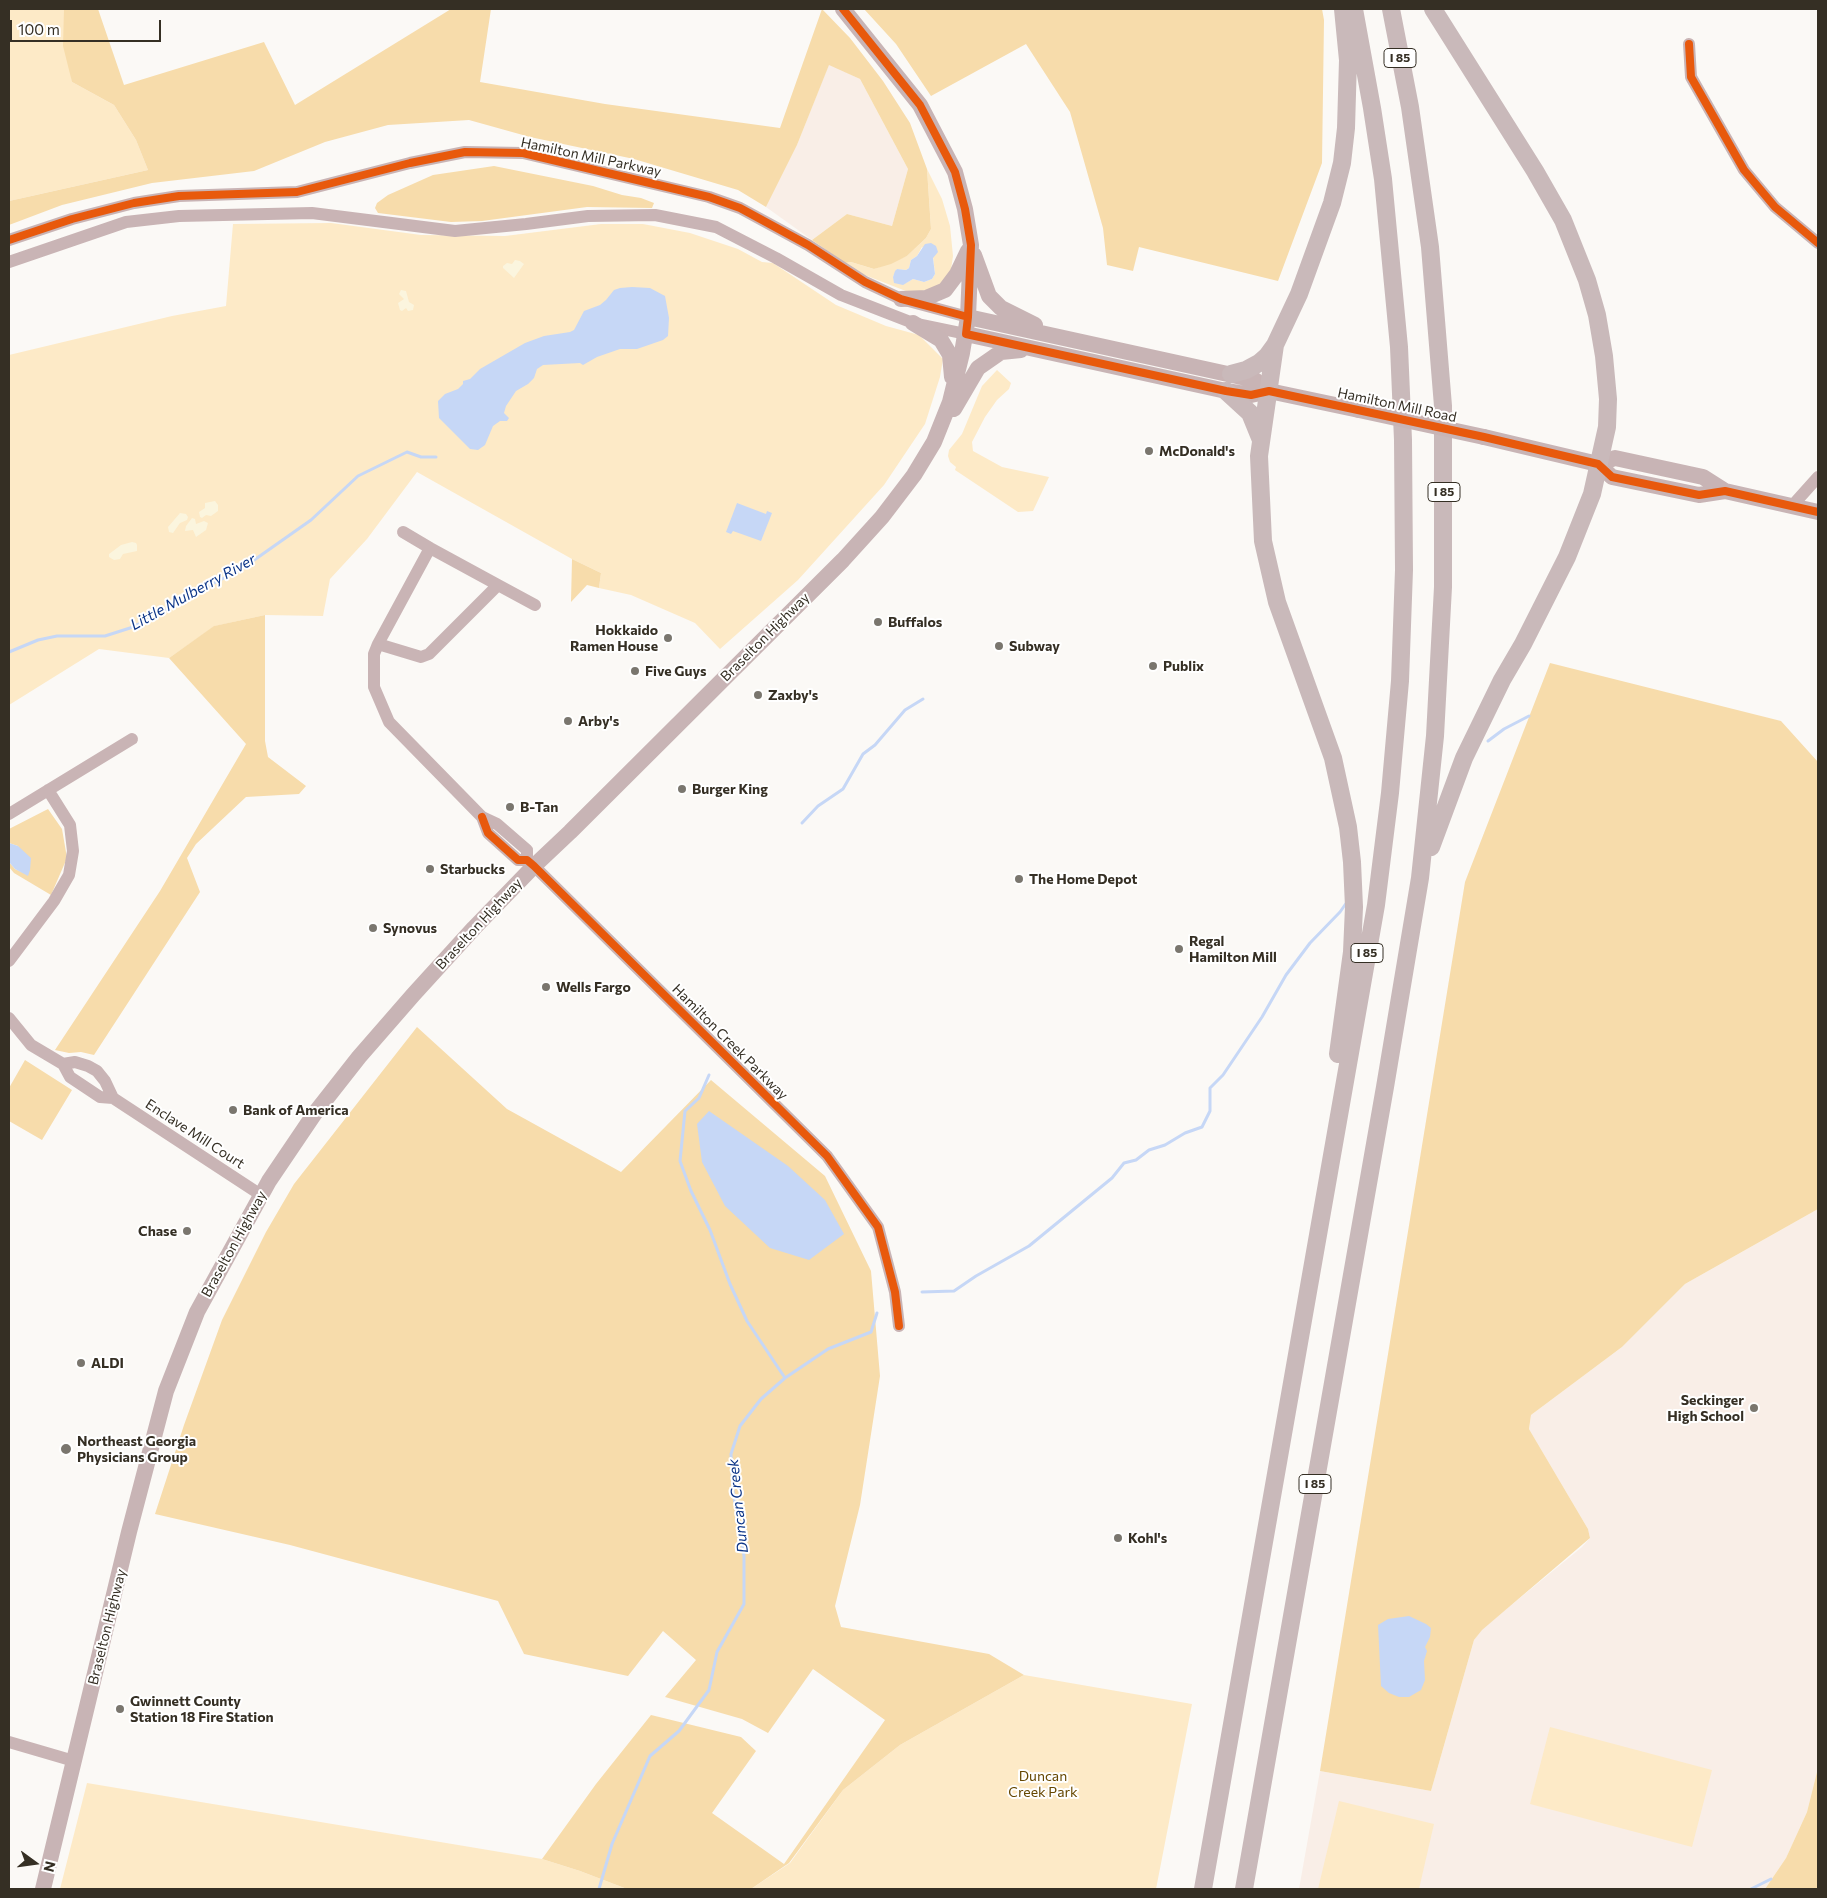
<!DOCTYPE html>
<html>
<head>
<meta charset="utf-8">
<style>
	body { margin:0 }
	#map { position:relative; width:1827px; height:1898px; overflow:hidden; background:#fbf9f6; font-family:Commissioner,sans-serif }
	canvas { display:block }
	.frame { position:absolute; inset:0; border:10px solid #352f24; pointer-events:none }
	.north { position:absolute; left:10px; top:1838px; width:50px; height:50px; -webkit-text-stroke:4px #fff; paint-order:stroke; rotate:104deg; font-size:14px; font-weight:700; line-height:20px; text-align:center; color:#352f24 }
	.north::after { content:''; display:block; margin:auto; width:18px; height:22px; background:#352f24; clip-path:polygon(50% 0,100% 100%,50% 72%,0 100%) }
	.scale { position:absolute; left:10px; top:20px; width:151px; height:22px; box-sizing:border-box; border:2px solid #352f24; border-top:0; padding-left:6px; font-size:15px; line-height:18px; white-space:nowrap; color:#352f24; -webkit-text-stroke:4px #fff; paint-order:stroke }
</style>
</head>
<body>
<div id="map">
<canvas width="1827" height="1898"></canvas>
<div class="frame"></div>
<div class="north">N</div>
<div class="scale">100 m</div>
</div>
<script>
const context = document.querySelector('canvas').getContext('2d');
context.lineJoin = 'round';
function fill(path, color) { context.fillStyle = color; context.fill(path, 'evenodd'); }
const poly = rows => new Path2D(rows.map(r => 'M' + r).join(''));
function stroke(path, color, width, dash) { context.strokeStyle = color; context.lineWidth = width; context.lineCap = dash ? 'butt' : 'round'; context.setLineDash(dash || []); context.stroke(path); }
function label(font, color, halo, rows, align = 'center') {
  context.font = font + ' Commissioner,sans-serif'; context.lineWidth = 4; context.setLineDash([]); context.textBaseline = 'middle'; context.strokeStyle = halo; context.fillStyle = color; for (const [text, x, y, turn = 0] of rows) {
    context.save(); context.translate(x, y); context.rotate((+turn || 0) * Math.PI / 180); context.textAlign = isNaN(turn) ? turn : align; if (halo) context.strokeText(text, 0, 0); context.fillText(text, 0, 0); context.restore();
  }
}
fill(poly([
	[829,64,860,79,908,169,892,226,847,214,812,240,766,207,797,145],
	[1818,1209,1818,1768,1807,1812,1786,1858,1765,1889,1299,1889,1320,1771,1431,1791,1474,1640,1481,1630,1582,1547,1590,1538,1588,1529,1529,1429,1531,1415,1622,1347,1685,1284]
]), '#f9eee7');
fill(poly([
	[9,9,64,9,72,82,114,105,136,140,148,170,9,201],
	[927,169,942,199,950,226,953,256,950,276,943,287,911,293,857,272,845,263,851,262,874,269,907,256,926,238,931,229],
	[922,247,933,257,935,274,932,279,924,282,913,279,906,283,893,277,897,269,906,270,909,268,911,260,917,256],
	[331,223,421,235,505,236,601,224,643,224,690,233,738,249,762,262,773,263,836,305,886,326,919,335,943,359,940,377,925,424,884,485,798,580,720,649,695,623,631,595,599,588,601,573,572,559,417,472,367,539,330,579,323,616,265,615,215,626,169,658,99,649,9,705,9,355,172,316,226,306,233,224],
	[997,370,1011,383,1009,389,997,400,985,417,972,442,973,451,1002,467,1049,477,1033,511,1018,512,955,470,956,467,950,462,948,456,949,450,962,434,982,386],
	[1024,1675,1192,1704,1156,1889,751,1889,790,1863,843,1790,900,1745],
	[1550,1727,1712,1770,1692,1847,1530,1804],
	[87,1783,542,1859,580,1871,627,1889,60,1889],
	[1339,1801,1434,1824,1419,1889,1318,1889]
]), '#fdeac7');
fill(poly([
	[64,9,98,9,124,85,264,42,295,105,451,9,491,9,480,82,605,104,780,128,822,9,850,38,883,81,910,123,927,169,931,229,926,238,907,256,891,264,874,269,851,262,845,263,812,240,847,214,892,226,908,169,860,79,829,65,797,145,766,207,738,190,634,159,530,137,469,120,388,125,325,142,254,171,152,183,62,205,9,225,9,201,148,170,136,140,114,105,72,82,63,46],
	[864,9,1322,9,1324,20,1322,163,1278,281,1139,247,1133,271,1107,265,1103,228,1070,112,1026,44,931,96,896,44],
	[494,166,593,186,622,195,641,198,654,203,652,208,587,207,482,221,451,222,378,213,375,208,377,203,388,195,433,175],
	[572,559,601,573,599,588,587,585,571,602],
	[265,615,265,741,268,757,306,786,299,794,246,797,196,844,187,858,200,892,94,1055,81,1052,69,1053,55,1050,160,891,246,744,169,658,214,626],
	[1550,663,1781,721,1818,762,1818,1209,1685,1284,1622,1347,1531,1415,1529,1429,1588,1529,1590,1538,1482,1630,1474,1640,1431,1791,1320,1771,1465,882],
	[48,809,62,829,67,858,51,895,14,873,9,867,9,862,15,869,28,875,18,846,9,843,9,829],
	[417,1027,507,1109,621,1172,711,1080,825,1176,871,1271,880,1376,860,1505,835,1606,841,1627,989,1654,1024,1675,900,1745,843,1790,789,1863,751,1889,627,1889,580,1871,542,1859,596,1784,651,1715,741,1737,756,1751,712,1813,784,1864,885,1720,813,1669,768,1733,742,1719,665,1697,696,1660,663,1631,628,1676,524,1654,498,1601,290,1545,155,1514,184,1425,222,1320,266,1232,294,1184],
	[25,1060,72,1090,42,1140,9,1121,9,1088],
	[1818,1768,1818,1889,1765,1889,1786,1858,1807,1812]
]), '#f7dcab');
fill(poly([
	[515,260,520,261,524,264,514,278,503,268,503,266,507,263,512,264],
	[401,290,406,291,409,302,414,305,413,310,408,311,406,308,402,311,400,310,398,303,404,299,399,294],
	[215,501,218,505,218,511,211,516,206,515,202,518,200,517,199,512,205,508,205,503],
	[180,513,186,514,188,517,187,520,180,523,173,533,169,532,168,527],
	[192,518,195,519,196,524,204,521,208,523,206,530,196,537,193,530,185,531,186,526],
	[132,542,136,543,137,545,137,551,123,554,120,559,114,560,109,557,109,554,121,545]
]), '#fbf5de');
fill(poly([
	[931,243,936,246,938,252,933,258,935,274,932,279,924,282,913,279,903,285,894,283,893,277,895,271,897,269,906,270,909,268,911,260,917,256,925,244],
	[632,287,650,288,665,296,669,318,668,336,663,340,637,349,620,349,597,357,583,365,580,363,543,365,537,369,534,378,528,384,516,391,506,406,504,413,509,418,507,421,500,421,493,426,485,445,478,450,470,449,439,418,438,401,445,394,458,389,463,384,463,381,470,379,480,369,525,343,544,336,570,332,574,330,584,311,600,305,606,300,614,290,620,288],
	[737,503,766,514,767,511,772,513,761,541,733,531,731,534,726,532],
	[9,843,18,846,31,858,30,870,28,876,15,869,9,862],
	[709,1111,788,1166,825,1200,844,1234,809,1260,770,1248,725,1206,702,1162,697,1124],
	[1409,1616,1426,1624,1431,1628,1430,1637,1425,1647,1427,1651,1424,1661,1425,1680,1421,1690,1409,1697,1399,1697,1389,1693,1381,1686,1378,1625,1388,1619]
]), '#c6d7f6');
stroke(poly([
	[9,652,38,640,57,636,105,636,130,628,161,613,190,595,240,570,311,520,358,476,407,452,421,457,436,457],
	[1488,741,1504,729,1529,716],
	[802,823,818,806,843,789,863,754,875,745,905,710,923,699],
	[709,1075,699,1098,685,1111,680,1161,691,1191,710,1230,730,1284,747,1321,785,1378],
	[922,1292,954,1291,976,1276,1029,1246,1112,1178,1124,1163,1136,1160,1149,1150,1165,1145,1185,1133,1202,1127,1210,1111,1210,1088,1223,1075,1262,1017,1286,975,1310,943,1340,912,1347,902],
	[599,1889,612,1844,650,1756,679,1731,709,1690,717,1652,744,1604,744,1556,733,1491,731,1454,740,1426,761,1399,785,1378,828,1349,871,1332,877,1313],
	[1751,1889,1771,1879]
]), '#c6d7f6', 3);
stroke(poly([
	[1689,44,1691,77,1744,170,1775,207,1818,243],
	[9,240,72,219,134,203,179,196,297,192,410,163,465,152,523,153,709,197,740,208,808,245,865,282,901,299,968,317],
	[9,262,126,222,179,216,312,213,455,231,526,224,588,216,655,215,716,227,776,258,841,295,913,323,966,334],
	[1792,506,1818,477],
	[403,532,430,548],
	[498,585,535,605],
	[378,644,421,657,429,654,498,585,430,548,378,644,374,654,374,687,389,722,482,817,497,824,527,850,527,860],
	[9,814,132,739],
	[482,817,488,833,518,860,527,860,534,866,827,1156,878,1227,895,1292,899,1326],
	[9,961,54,901,69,875,73,851,70,825,48,790],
	[9,1018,31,1045,63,1064,70,1077,100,1097,113,1098,105,1081,97,1071,88,1066,75,1062,63,1064],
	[113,1098,261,1195],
	[9,1742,74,1761]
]), '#c9b4b5', 12);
stroke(poly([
	[974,255,989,296,1001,308,1035,325],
	[901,299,926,298,945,290,957,274,968,251],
	[968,317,1255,380,1269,391],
	[913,323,941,340,950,355,952,377],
	[966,334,1226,391,1251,395,1269,391,1359,410],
	[954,409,978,368,1001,352,1021,350],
	[1484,437,1598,464,1612,477,1699,495,1725,491],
	[1598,464,1615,458,1703,477,1725,491,1818,512],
	[43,1889,129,1532,166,1391,197,1312,269,1181,315,1113,359,1057,413,995,474,928,534,866,570,832,843,560,882,517,914,475,934,442,950,402,962,353,968,317,971,245,965,209,955,172,920,105,843,9]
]), '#c8b4b5', 16);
stroke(poly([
	[1275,345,1259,456,1263,541,1277,602,1333,758,1348,827,1352,862,1354,907,1352,952,1338,1054],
	[1231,374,1246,370,1259,363,1267,356,1275,345,1299,294,1332,203,1342,163,1346,128,1348,60,1343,9],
	[1226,391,1250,413,1261,440],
	[1431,847,1464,758,1502,680,1523,644,1567,557,1592,494,1607,427,1608,399,1604,356,1597,315,1587,280,1563,220,1535,171,1433,9],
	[1203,1889,1376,905,1390,793,1400,681,1404,570,1403,440,1399,347,1383,179,1372,108,1354,9],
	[1244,1889,1385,1087,1420,878,1435,736,1443,587,1443,406,1430,247,1410,107,1391,9]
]), '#c9b9ba', 18);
stroke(poly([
	[1359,410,1484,437]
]), '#c8b4b5', 16);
stroke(poly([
	[843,9,920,105,955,172,965,209,971,245,968,317,966,334,1226,391,1251,395,1269,391,1484,437,1598,464,1612,477,1699,495,1725,491,1818,512],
	[1689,44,1691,77,1744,170,1775,207,1818,243],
	[9,240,72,219,134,203,179,196,297,192,410,163,465,152,523,153,709,197,740,208,808,245,865,282,901,299,968,317],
	[482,817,488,833,518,860,527,860,534,866,827,1156,878,1227,895,1292,899,1326]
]), '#e8590c', 8);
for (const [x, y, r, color] of [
	[1149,451,5,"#7a766e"],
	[878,622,5,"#7a766e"],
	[668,638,5,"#7a766e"],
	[999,646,5,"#7a766e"],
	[1153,666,5,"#7a766e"],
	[635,671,5,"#7a766e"],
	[758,695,5,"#7a766e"],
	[568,721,5,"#7a766e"],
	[682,789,5,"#7a766e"],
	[510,807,5,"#7a766e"],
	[430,869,5,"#7a766e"],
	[1019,879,5,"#7a766e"],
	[373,928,5,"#7a766e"],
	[1179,949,5,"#7a766e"],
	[546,987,5,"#7a766e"],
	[233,1110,5,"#7a766e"],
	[187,1231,5,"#7a766e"],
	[81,1363,5,"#7a766e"],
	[1754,1408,5,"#7a766e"],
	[66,1449,6,"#7a766e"],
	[1118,1538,5,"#7a766e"],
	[120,1709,5,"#7a766e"]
]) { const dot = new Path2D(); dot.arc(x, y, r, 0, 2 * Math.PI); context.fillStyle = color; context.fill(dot); stroke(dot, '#fff', 2); }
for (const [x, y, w] of [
	[1400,58,32],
	[1444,492,32],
	[1367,953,32],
	[1315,1484,32]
]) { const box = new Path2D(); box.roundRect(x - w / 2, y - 9.5, w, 19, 4); context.fillStyle = '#fff'; context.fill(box); stroke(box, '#352f24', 1); }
label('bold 12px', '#352f24', null, [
	["I 85",1400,58],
	["I 85",1444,492],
	["I 85",1367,953],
	["I 85",1315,1484]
]);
label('14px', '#352f24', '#fff', [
	["Hamilton Mill Parkway",591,157,12],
	["Hamilton Mill Road",1397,405,12],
	["Braselton Highway",765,637,-45],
	["Braselton Highway",479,924,-47],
	["Hamilton Creek Parkway",730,1042,45],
	["Enclave Mill Court",195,1134,33],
	["Braselton Highway",234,1244,-61],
	["Braselton Highway",107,1627,-76]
]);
label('bold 14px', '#352f24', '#fff', [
	["McDonald's",1159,451],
	["Buffalos",888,622],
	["Hokkaido",658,630,"right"],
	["Ramen House",658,646,"right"],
	["Subway",1009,646],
	["Publix",1163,666],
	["Five Guys",645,671],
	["Zaxby's",768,695],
	["Arby's",578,721],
	["Burger King",692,789],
	["B-Tan",520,807],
	["Starbucks",440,869],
	["The Home Depot",1029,879],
	["Synovus",383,928],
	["Regal",1189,941],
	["Hamilton Mill",1189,957],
	["Wells Fargo",556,987],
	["Bank of America",243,1110],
	["Chase",177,1231,"right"],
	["ALDI",91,1363],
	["Seckinger",1744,1400,"right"],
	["High School",1744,1416,"right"],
	["Northeast Georgia",77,1441],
	["Physicians Group",77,1457],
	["Kohl's",1128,1538],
	["Gwinnett County",130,1701],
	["Station 18 Fire Station",130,1717]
], 'left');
label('14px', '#664700', '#fff', [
	["Duncan",1043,1776],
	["Creek Park",1043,1792]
]);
label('italic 15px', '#0b3487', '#fff', [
	["Little Mulberry River",193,592,-29],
	["Duncan Creek",738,1506,-96]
]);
</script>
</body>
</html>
